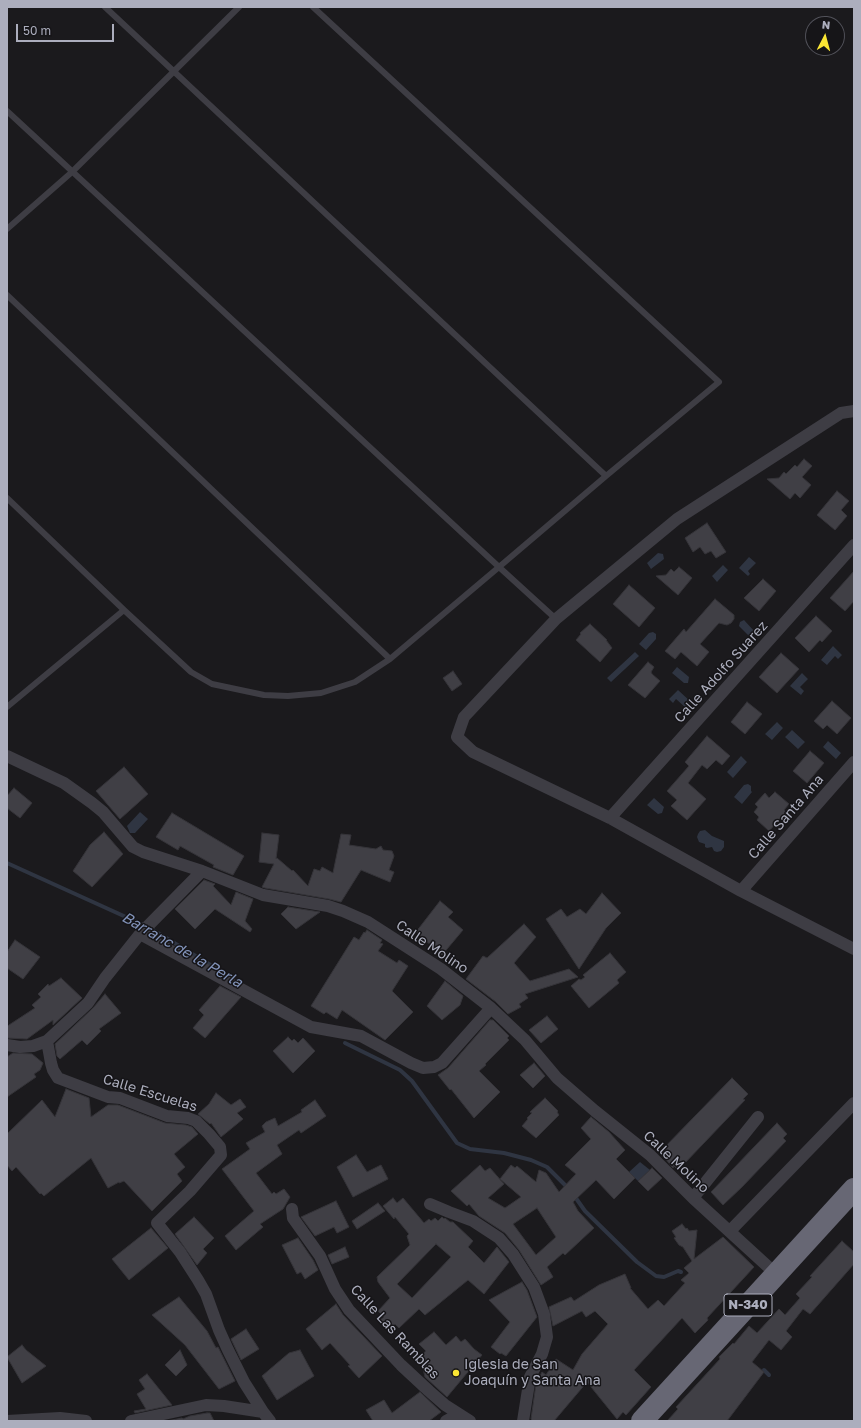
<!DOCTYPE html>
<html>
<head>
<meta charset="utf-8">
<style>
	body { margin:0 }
	#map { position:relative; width:861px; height:1428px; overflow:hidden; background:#1b1a1d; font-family:"Golos Text",sans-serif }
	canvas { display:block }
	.frame { position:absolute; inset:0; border:8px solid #acaebd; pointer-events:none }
	.north { position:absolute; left:805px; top:16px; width:40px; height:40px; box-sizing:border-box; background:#161518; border:1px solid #52525a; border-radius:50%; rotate:6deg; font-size:11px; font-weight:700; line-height:16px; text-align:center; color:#acaebd }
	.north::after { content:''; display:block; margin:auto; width:14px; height:18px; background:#fbe634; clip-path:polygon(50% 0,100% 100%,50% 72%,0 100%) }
	.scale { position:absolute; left:16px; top:24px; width:98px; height:18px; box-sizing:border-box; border:2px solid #acaebd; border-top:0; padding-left:5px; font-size:12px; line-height:14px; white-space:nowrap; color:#acaebd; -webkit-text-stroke:3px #161518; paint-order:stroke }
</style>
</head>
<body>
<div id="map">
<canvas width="861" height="1428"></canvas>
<div class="frame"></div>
<div class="north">N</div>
<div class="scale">50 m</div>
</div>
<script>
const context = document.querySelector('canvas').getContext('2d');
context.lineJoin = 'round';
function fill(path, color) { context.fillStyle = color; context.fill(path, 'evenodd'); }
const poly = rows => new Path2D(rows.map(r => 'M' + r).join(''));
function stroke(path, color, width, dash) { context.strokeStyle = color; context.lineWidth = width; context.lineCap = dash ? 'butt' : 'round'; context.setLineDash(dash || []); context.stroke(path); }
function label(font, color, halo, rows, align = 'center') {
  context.font = font + ' "Golos Text",sans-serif'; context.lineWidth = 3; context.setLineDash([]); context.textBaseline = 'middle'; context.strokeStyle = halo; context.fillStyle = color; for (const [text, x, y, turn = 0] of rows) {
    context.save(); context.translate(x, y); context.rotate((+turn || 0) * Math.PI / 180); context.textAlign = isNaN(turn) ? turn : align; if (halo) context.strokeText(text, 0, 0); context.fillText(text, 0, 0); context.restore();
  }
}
fill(poly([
	[658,553,663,554,664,559,651,569,647,563],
	[749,557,756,563,748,571,750,574,748,576,739,568],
	[723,565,728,570,717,582,712,576],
	[744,620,755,632,750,637,739,626,740,622],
	[653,632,656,634,656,639,646,650,639,644,649,633],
	[833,646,842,655,838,659,835,656,827,665,821,660],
	[635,652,639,656,611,682,607,678],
	[677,667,689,677,688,683,684,683,672,673],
	[802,673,808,679,800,687,804,691,801,695,790,686],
	[678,690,691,702,686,708,676,699,673,703,669,699],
	[777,722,783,728,772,740,765,734],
	[792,730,805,742,798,749,785,737],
	[828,741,841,753,836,759,823,747],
	[741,756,747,762,733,778,727,772],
	[748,784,751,786,751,791,752,792,742,804,734,797,744,785],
	[654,798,664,807,662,813,658,814,647,805],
	[140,812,148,819,135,833,130,833,127,826],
	[705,830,712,836,724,841,724,847,721,851,717,852,714,851,712,847,707,848,705,847,705,844,699,842,697,837,698,834,700,831],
	[640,1162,650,1170,638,1181,629,1172]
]), '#2f3542');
stroke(poly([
	[7,863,148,927,217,969],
	[345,1043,400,1070,412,1081,457,1143,470,1149,504,1153,531,1160,547,1167,569,1189],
	[573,1194,585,1211,637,1262,656,1276,664,1277,678,1271,681,1272],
	[764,1370,769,1375]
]), '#2f3542', 4);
const building = poly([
	[804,459,812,466,802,477,811,485,800,498,795,493,790,499,767,479,779,478,784,472,786,474,795,465,797,467,804,459],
	[837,491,849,501,841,510,847,516,835,530,817,515,837,491],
	[707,523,726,552,716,558,711,551,705,554,700,547,693,552,685,538,707,523],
	[679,567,692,578,678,595,656,576,666,575,671,569,674,572,679,567],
	[854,571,854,601,845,611,830,598,854,571],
	[763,579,776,591,759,611,744,598,763,579],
	[629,585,655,608,639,627,613,604,629,585],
	[715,599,734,615,734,619,731,623,727,625,719,623,700,644,709,652,697,666,681,652,675,659,665,651,684,629,686,632,715,599],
	[816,616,832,631,822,642,820,640,809,652,795,638,816,616],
	[590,624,607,640,606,640,612,648,600,662,576,640,581,634,580,633,590,624],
	[781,653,799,669,777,693,759,677,781,653],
	[648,662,654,667,651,672,652,674,660,681,645,698,628,685,648,662],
	[453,671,462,684,452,691,443,678,453,671],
	[832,701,851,718,837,734,827,725,823,729,814,721,832,701],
	[747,702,762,714,745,734,731,722,747,702],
	[707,736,730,756,722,765,716,760,707,769,702,765,688,783,706,799,687,820,671,806,677,800,667,791,689,766,685,762,707,736],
	[810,751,824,763,807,783,793,771,810,751],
	[124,767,148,794,120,819,96,791,124,767],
	[14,788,32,803,20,818,7,808,7,796,14,788],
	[775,792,789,804,784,810,786,812,769,831,757,820,759,817,754,812,758,807,755,804,765,793,769,798,775,792],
	[172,813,244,856,233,875,213,867,214,865,180,846,178,850,156,837,172,813],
	[104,832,123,854,92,887,73,871,90,845,104,832],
	[262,833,279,835,276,859,277,858,292,871,293,870,308,886,314,869,320,871,322,867,333,873,341,834,351,835,349,845,376,849,381,846,383,850,392,851,394,856,389,870,394,872,390,882,361,870,341,902,329,899,265,888,262,887,274,864,259,862,262,833],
	[204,880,215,884,213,886,231,905,236,892,253,899,245,921,252,929,250,932,215,909,195,929,175,909,204,880],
	[602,893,621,913,606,928,579,969,546,919,561,909,567,917,580,909,586,914,602,893],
	[440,901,453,912,448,917,463,930,442,955,416,932,440,901],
	[288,907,320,912,296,929,281,914,288,907],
	[524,924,536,937,514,963,530,981,569,969,578,977,525,994,528,998,519,1004,521,1007,508,1014,496,1002,466,979,483,956,487,958,524,924],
	[367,930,382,940,380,943,383,944,378,951,397,963,399,960,408,966,392,991,413,1012,385,1040,342,1010,337,1019,326,1012,324,1014,311,1006,354,937,359,940,364,932,365,933,367,930],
	[15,940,40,957,23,979,7,968,7,952,15,940],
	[610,953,626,972,617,980,619,983,589,1008,571,986,579,979,581,980,585,977,583,975,610,953],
	[61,978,82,998,53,1025,53,1020,27,1039,7,1038,7,1027,9,1025,35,1008,32,1005,41,997,38,994,48,984,49,986,61,978],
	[445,981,463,996,460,1005,442,1020,427,1006,445,981],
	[220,986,241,997,205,1038,193,1028,204,1015,199,1010,220,986],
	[105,994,121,1013,99,1029,101,1031,87,1045,82,1040,60,1059,57,1056,55,1044,93,1008,105,994],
	[547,1016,558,1029,541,1043,529,1030,547,1016],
	[490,1020,493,1020,509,1036,507,1038,509,1040,485,1064,486,1065,479,1071,500,1092,474,1118,451,1089,450,1090,438,1075,448,1068,490,1020],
	[288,1037,292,1041,294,1039,298,1043,303,1038,315,1051,293,1073,273,1051,288,1037],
	[13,1053,32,1054,43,1063,40,1070,34,1074,36,1077,7,1097,7,1057,13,1053],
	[534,1063,545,1076,533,1088,520,1075,534,1063],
	[732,1078,748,1094,743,1099,745,1100,683,1165,681,1163,676,1168,674,1166,673,1168,660,1152,732,1078],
	[66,1089,89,1098,91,1117,108,1105,118,1105,165,1123,186,1125,192,1127,198,1134,174,1154,185,1167,177,1174,182,1181,152,1211,124,1181,119,1183,119,1182,108,1188,91,1158,44,1196,41,1193,40,1194,16,1167,12,1171,7,1165,7,1134,42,1100,55,1117,66,1089],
	[216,1093,231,1105,240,1099,246,1107,237,1113,243,1119,221,1137,211,1123,210,1124,198,1114,209,1104,216,1093],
	[545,1098,558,1111,557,1112,559,1115,536,1138,522,1126,528,1119,527,1118,532,1113,530,1112,545,1098],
	[315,1100,326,1116,301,1133,299,1130,277,1145,282,1154,256,1173,272,1194,274,1192,276,1194,284,1189,290,1197,283,1209,260,1224,263,1227,236,1250,225,1236,254,1211,222,1169,250,1149,246,1143,265,1132,262,1126,266,1122,275,1118,278,1126,302,1112,301,1110,315,1100],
	[591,1117,609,1132,625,1150,616,1159,635,1178,614,1199,596,1180,573,1202,578,1211,594,1228,565,1255,563,1253,547,1267,553,1277,541,1285,519,1250,505,1233,479,1216,469,1204,467,1206,451,1191,480,1165,485,1171,490,1168,504,1184,488,1198,505,1208,521,1197,500,1179,511,1165,515,1168,517,1166,536,1182,539,1170,546,1173,559,1192,576,1174,565,1165,591,1139,581,1128,591,1117],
	[537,1208,556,1237,536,1255,513,1224,537,1208],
	[777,1123,787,1134,783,1138,786,1141,742,1187,723,1205,711,1192,777,1123],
	[356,1155,367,1172,381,1165,388,1179,353,1197,337,1167,356,1155],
	[652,1168,662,1178,648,1191,638,1181,652,1168],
	[393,1198,397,1203,403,1198,424,1223,429,1219,431,1221,435,1218,438,1221,442,1217,444,1219,445,1218,450,1222,453,1222,473,1241,468,1247,484,1263,497,1247,509,1262,484,1294,468,1280,425,1315,419,1309,399,1328,395,1324,390,1330,380,1320,384,1317,378,1311,390,1298,378,1282,377,1277,410,1245,407,1236,409,1234,395,1217,394,1219,383,1206,393,1198],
	[436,1244,451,1257,412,1298,397,1284,436,1244],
	[336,1201,349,1227,337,1233,334,1227,315,1236,301,1217,336,1201],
	[378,1203,385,1211,357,1229,352,1221,378,1203],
	[194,1217,214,1238,203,1249,207,1253,197,1265,175,1234,194,1217],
	[682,1224,686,1229,687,1228,689,1231,697,1230,694,1259,723,1237,754,1267,707,1318,708,1320,695,1333,682,1318,634,1370,651,1387,626,1415,623,1412,617,1419,587,1382,554,1421,533,1421,531,1419,536,1384,542,1372,546,1375,556,1359,573,1370,582,1354,608,1324,595,1311,586,1317,582,1311,553,1326,549,1307,571,1297,574,1301,599,1285,625,1274,631,1288,630,1288,648,1309,658,1300,664,1306,685,1283,681,1280,689,1273,684,1268,692,1261,683,1247,679,1245,674,1238,676,1237,672,1231,682,1224],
	[151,1228,168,1248,129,1280,112,1259,151,1228],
	[298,1238,313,1260,318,1270,305,1279,301,1272,297,1274,282,1245,298,1238],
	[842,1241,854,1252,854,1264,810,1314,803,1309,786,1331,792,1337,781,1350,769,1340,752,1362,764,1372,727,1421,667,1421,678,1409,676,1407,720,1359,719,1357,733,1343,734,1344,749,1326,757,1333,779,1309,785,1315,800,1298,796,1294,812,1277,810,1276,842,1241],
	[345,1247,349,1257,332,1264,328,1255,345,1247],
	[522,1282,527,1290,537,1317,506,1356,501,1353,500,1354,491,1347,510,1322,489,1300,522,1282],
	[179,1297,207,1331,216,1348,218,1347,235,1381,219,1389,185,1345,152,1315,179,1297],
	[336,1304,343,1315,382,1356,359,1378,348,1366,350,1365,330,1343,322,1350,306,1329,336,1304],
	[246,1329,259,1349,241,1360,231,1339,246,1329],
	[434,1332,446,1345,456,1336,461,1342,465,1339,474,1349,482,1355,447,1397,425,1377,420,1356,426,1351,419,1344,434,1332],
	[22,1345,26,1350,46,1366,22,1383,7,1357,22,1345],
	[180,1350,187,1365,176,1376,165,1365,180,1350],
	[300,1350,314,1376,277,1400,262,1376,289,1353,300,1350],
	[147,1374,172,1405,135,1413,134,1411,146,1409,137,1394,145,1389,139,1380,147,1374],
	[420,1392,441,1412,429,1421,373,1421,366,1410,384,1400,392,1413,420,1392],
	[207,1413,210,1413,214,1421,167,1421,182,1418,183,1419,190,1416,207,1413]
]);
fill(building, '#403f45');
stroke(building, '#353439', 1);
stroke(poly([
	[313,7,719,382,606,476],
	[7,111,499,567,606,476,105,7],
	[7,229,72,172,239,7],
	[7,295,390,659],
	[7,498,124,610],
	[7,707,124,610,191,672,212,684,264,695,288,696,321,693,355,682,390,659,499,567,556,619]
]), '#3e3d44', 6);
stroke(poly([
	[854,411,841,413,677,519,556,619,464,717,457,737,473,752,610,818,741,891,854,949],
	[7,756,64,783,92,803,103,812,133,847,143,852,202,871,263,895,328,906,343,911,368,922,441,969,491,1008,525,1040,557,1078,595,1111,650,1155,693,1198,776,1274],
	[610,818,854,545],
	[741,891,854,762],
	[140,934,311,1027,361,1036,411,1063,423,1068,434,1067,442,1063,491,1008],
	[47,1041,51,1063,53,1070,58,1078,108,1097,120,1098,167,1116,188,1118,196,1121,209,1134,220,1147,221,1155,190,1191,157,1223,180,1252,198,1280,206,1294,219,1330,228,1350,244,1382,263,1412,270,1421],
	[7,1045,20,1047,33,1046,47,1041,88,1003,105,978,140,934,202,871],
	[693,1198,758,1117],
	[430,1204,449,1212,473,1221,499,1238,513,1254,534,1287,544,1314,547,1337,542,1354,530,1377,523,1421],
	[292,1209,293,1218,320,1256,335,1289,349,1310,401,1365,429,1391,445,1405,470,1421],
	[730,1231,854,1103],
	[7,1421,60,1418,86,1421],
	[131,1421,206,1405,224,1406,263,1412],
	[446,1421,459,1414]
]), '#3e3d44', 12);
stroke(poly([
	[642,1421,854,1189]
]), '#676774', 22);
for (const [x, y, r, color] of [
	[456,1373,4,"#fbe634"]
]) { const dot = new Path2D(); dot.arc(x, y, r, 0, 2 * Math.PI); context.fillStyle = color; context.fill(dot); stroke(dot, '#161518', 1.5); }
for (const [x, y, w] of [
	[748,1305,48]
]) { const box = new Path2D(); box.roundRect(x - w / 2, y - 11, w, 22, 3); context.fillStyle = '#161518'; context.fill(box); stroke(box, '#acaebd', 1); }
label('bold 13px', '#acaebd', null, [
	["N-340",748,1305]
]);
label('14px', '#acaebd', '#161518', [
	["Calle Adolfo Suarez",721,672,-48],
	["Calle Santa Ana",786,817,-49],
	["Calle Molino",432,947,34],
	["Calle Escuelas",150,1093,17],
	["Calle Molino",676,1162,43],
	["Calle Las Ramblas",395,1332,47]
]);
label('14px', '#acaebd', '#161518', [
	["Iglesia de San",464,1365],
	["Joaquín y Santa Ana",464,1381]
], 'left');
label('italic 15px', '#8293b9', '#161518', [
	["Barranc de la Perla",182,950,30]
]);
</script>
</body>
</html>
